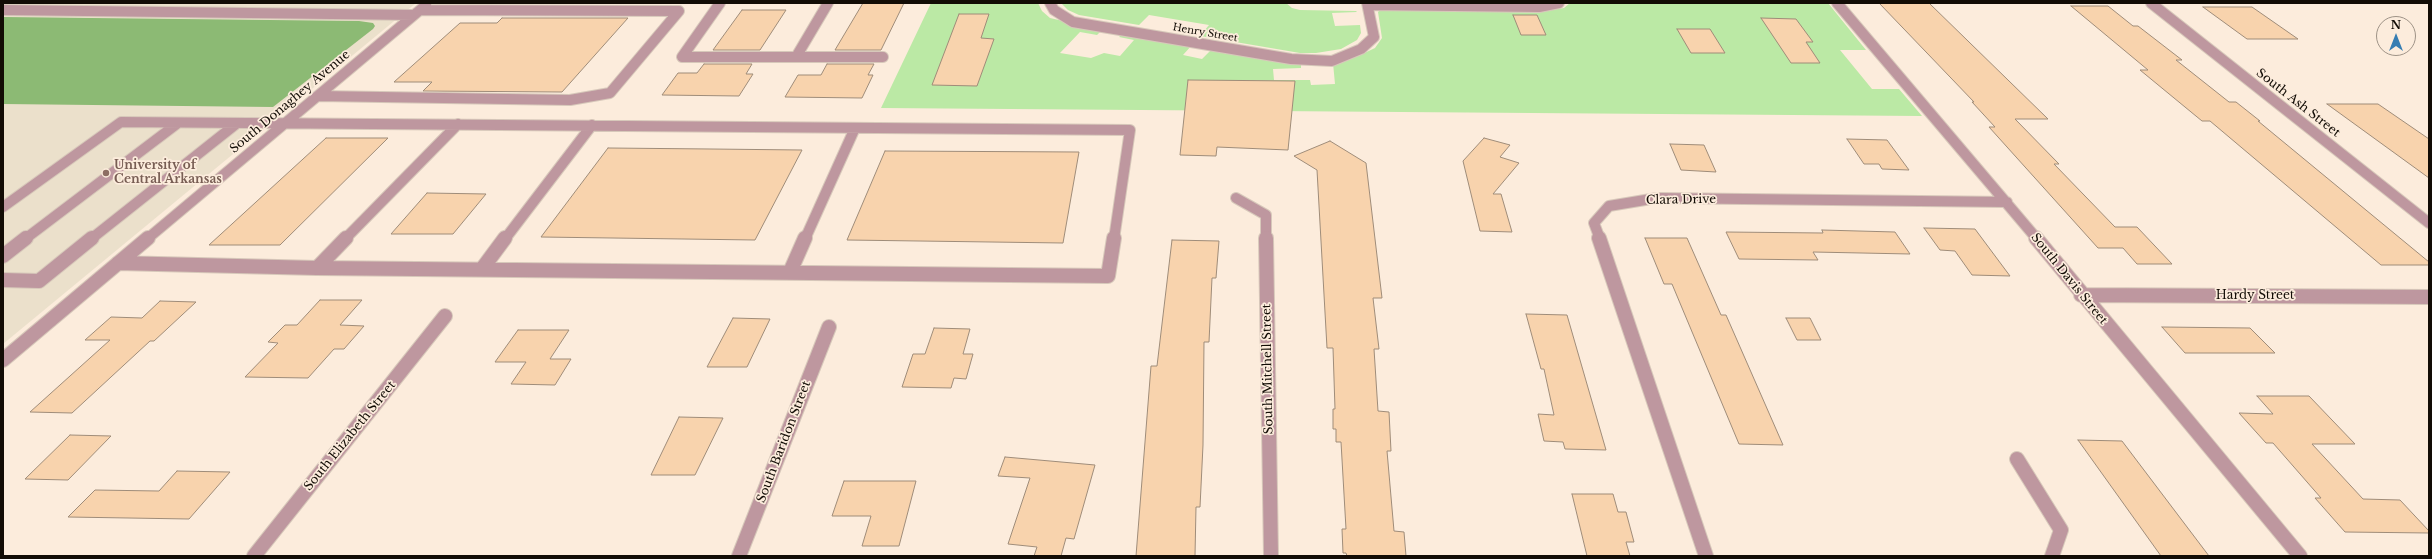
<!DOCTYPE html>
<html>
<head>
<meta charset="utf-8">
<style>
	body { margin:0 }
	#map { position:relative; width:2432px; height:559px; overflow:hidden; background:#fcecdc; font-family:"Libre Baskerville",serif }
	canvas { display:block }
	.frame { position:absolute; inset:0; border:4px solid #120c05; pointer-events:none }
	.north { position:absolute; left:2376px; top:16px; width:40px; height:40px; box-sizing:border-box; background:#fcecdc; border:1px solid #9e9286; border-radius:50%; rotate:0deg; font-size:11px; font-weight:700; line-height:16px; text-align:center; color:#120c05 }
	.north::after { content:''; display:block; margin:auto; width:14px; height:18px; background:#367db2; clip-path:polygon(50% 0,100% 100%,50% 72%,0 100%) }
</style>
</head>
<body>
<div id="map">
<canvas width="2432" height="559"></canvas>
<div class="frame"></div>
<div class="north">N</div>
</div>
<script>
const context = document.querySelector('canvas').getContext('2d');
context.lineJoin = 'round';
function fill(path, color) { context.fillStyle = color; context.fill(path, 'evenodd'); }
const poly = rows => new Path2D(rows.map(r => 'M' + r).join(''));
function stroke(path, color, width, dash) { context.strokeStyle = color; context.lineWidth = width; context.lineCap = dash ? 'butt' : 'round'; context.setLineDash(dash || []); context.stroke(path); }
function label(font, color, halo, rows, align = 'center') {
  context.font = font + ' "Libre Baskerville",serif'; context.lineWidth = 3.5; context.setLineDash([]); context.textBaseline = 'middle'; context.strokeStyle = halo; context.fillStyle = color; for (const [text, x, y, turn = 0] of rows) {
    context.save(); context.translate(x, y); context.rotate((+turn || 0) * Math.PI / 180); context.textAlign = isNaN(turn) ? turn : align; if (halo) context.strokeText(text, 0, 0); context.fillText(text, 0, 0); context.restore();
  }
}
fill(poly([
	[3,3,416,3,3,344]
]), '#ebe0cb');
fill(poly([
	[931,3,1038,3,1042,11,1050,18,1102,30,1097,35,1080,32,1060,53,1091,58,1104,53,1120,56,1134,40,1119,37,1122,34,1192,45,1183,55,1202,59,1212,49,1301,63,1301,68,1273,69,1274,80,1310,80,1311,85,1335,84,1333,63,1356,57,1375,48,1382,38,1378,12,1381,9,1552,10,1564,8,1570,3,1828,3,1866,50,1840,50,1872,89,1899,89,1922,116,881,108],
	[1061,3,1286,3,1292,8,1300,10,1356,11,1357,12,1332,13,1335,26,1360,25,1361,33,1357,40,1341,49,1316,53,1300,53,1200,36,1209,25,1149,15,1139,25,1079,15,1068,10]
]), '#bbe9a5');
fill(poly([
	[3,17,359,21,373,23,375,26,373,29,273,107,3,104]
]), '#8cba74');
const building = poly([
	[863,3,904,3,881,50,835,50,863,3],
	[1879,3,1929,3,2048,119,2015,119,2059,164,2054,164,2115,227,2137,227,2172,264,2137,264,2123,248,2098,248,1989,127,1995,127,1972,102,1974,102,1879,3],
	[2071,6,2108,6,2133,26,2138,26,2182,60,2176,60,2229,102,2236,102,2260,121,2258,121,2429,262,2429,265,2381,265,2210,121,2202,121,2140,70,2148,70,2071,6],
	[2203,7,2252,7,2298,39,2247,39,2203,7],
	[742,10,786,10,760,50,713,50,742,10],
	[959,14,989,14,981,38,994,39,977,86,932,85,959,14],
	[1513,15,1537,15,1546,35,1521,35,1513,15],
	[502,18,628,18,562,92,423,91,432,82,394,82,460,23,497,23,502,18],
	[1761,18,1796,19,1813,42,1806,42,1820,63,1791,63,1761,18],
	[1677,29,1710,29,1725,53,1691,53,1677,29],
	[704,64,752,64,746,74,753,74,739,96,662,95,678,73,697,73,704,64],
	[827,64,874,64,868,75,873,75,862,98,785,97,798,75,821,75,827,64],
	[1188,80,1295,81,1288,150,1217,147,1216,156,1180,155,1188,80],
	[2327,104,2378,104,2429,139,2429,178,2327,104],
	[326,138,388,138,280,245,209,245,326,138],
	[1484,138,1510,145,1500,157,1519,163,1493,194,1501,194,1512,232,1480,231,1463,161,1484,138],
	[1847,139,1887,140,1909,170,1882,169,1879,164,1864,164,1847,139],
	[1330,141,1366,163,1382,298,1373,298,1379,349,1374,349,1378,411,1389,412,1391,451,1387,451,1394,531,1404,532,1406,556,1347,556,1346,553,1343,553,1342,529,1346,529,1341,442,1336,442,1336,429,1333,429,1333,409,1335,409,1333,348,1327,348,1317,170,1294,156,1330,141],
	[1670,144,1704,145,1716,172,1681,170,1670,144],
	[608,148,711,149,802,150,755,240,541,237,608,148],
	[885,151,1079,152,1063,243,847,240,885,151],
	[427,193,486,194,453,234,391,234,427,193],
	[1924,228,1975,229,2010,276,1972,275,1955,251,1940,250,1924,228],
	[1822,230,1895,232,1910,254,1813,252,1818,260,1739,259,1726,232,1823,233,1822,230],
	[1645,238,1687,238,1721,315,1726,315,1783,445,1739,444,1672,284,1664,284,1645,238],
	[1172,240,1219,241,1216,278,1212,278,1209,342,1204,342,1203,445,1200,507,1196,507,1195,556,1136,556,1151,366,1157,366,1172,240],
	[320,300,362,300,340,325,364,326,344,349,334,349,308,378,245,377,278,343,268,342,285,325,297,325,320,300],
	[160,301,196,302,154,341,150,341,72,413,30,412,110,340,85,340,111,317,142,318,160,301],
	[1526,314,1567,315,1606,450,1565,449,1563,442,1544,441,1538,414,1554,415,1544,369,1541,369,1526,314],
	[733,318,770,319,747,367,707,367,733,318],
	[1786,318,1810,318,1821,340,1797,340,1786,318],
	[2162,327,2250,328,2275,353,2185,353,2162,327],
	[934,328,970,329,963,354,973,354,966,379,954,378,951,388,902,387,913,354,925,354,934,328],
	[518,330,569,330,550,359,571,359,555,385,511,384,526,362,495,362,518,330],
	[2257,396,2309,396,2355,444,2312,444,2363,499,2400,500,2429,531,2429,533,2345,532,2315,498,2321,498,2273,443,2266,443,2239,413,2273,414,2257,396],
	[679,417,723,418,695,475,651,475,679,417],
	[70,435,111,436,68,480,25,479,70,435],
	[2078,440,2122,441,2209,556,2161,556,2078,440],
	[1005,457,1095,465,1074,539,1066,538,1061,556,1034,556,1037,547,1008,544,1030,478,998,476,1005,457],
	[177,471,230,472,189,519,68,517,95,490,159,491,177,471],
	[844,481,916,481,899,546,862,546,871,516,832,516,844,481],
	[1572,494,1613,494,1618,512,1626,512,1634,542,1626,542,1630,556,1587,556,1572,494]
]);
fill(building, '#f8d3ad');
stroke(building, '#9f8c79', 1);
const minorFar1 = poly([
	[720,3,682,57,883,57],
	[1050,3,1054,10,1073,22,1291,59,1332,61,1361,49,1374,37,1367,3],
	[1837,3,2037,239],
	[2151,3,2429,223],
	[1368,5,1539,7,1559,3],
	[3,10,414,15],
	[796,57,828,3],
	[318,96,570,100,610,93,679,11,421,10],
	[1236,198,1266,215,1266,239],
	[3,207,121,122,1130,130,1114,239],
	[25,239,178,123],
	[91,239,236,124],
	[147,239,426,5],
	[345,239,458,124],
	[505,239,592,125],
	[805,239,855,128],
	[1600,239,1594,223,1609,206,1657,198,2007,202]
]);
const minor = poly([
	[1266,238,1271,556],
	[1599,238,1706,556],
	[2036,238,2300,556],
	[3,256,26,238],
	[118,263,317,268,1108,276,1114,238],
	[317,268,346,238],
	[482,269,505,238],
	[790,272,805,238],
	[3,280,39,281,92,238],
	[2081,295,2429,297],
	[3,360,148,238],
	[2017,459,2061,530,2052,556],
	[254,556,445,316],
	[739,556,829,327]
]);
stroke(minorFar1, '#d7c8ba', 12);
stroke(minor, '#d7c8ba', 16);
stroke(minorFar1, '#be979f', 10);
stroke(minor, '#be979f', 14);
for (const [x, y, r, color] of [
	[106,173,4,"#8d6e63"]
]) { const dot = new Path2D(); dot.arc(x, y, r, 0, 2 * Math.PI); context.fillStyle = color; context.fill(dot); stroke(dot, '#fcecdc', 1.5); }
label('10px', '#120c05', '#fcecdc', [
	["Henry Street",1205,33,10]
]);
label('12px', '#120c05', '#fcecdc', [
	["South Donaghey Avenue",290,102,-40],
	["South Ash Street",2298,103,38],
	["Clara Drive",1681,200,-1],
	["South Davis Street",2069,279,51],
	["Hardy Street",2255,296],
	["South Mitchell Street",1268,369,-91],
	["South Elizabeth Street",350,436,-51],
	["South Baridon Street",784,442,-69]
]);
label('bold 12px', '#785e54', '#fcecdc', [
	["University of",114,166],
	["Central Arkansas",114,180]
], 'left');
</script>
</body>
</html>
